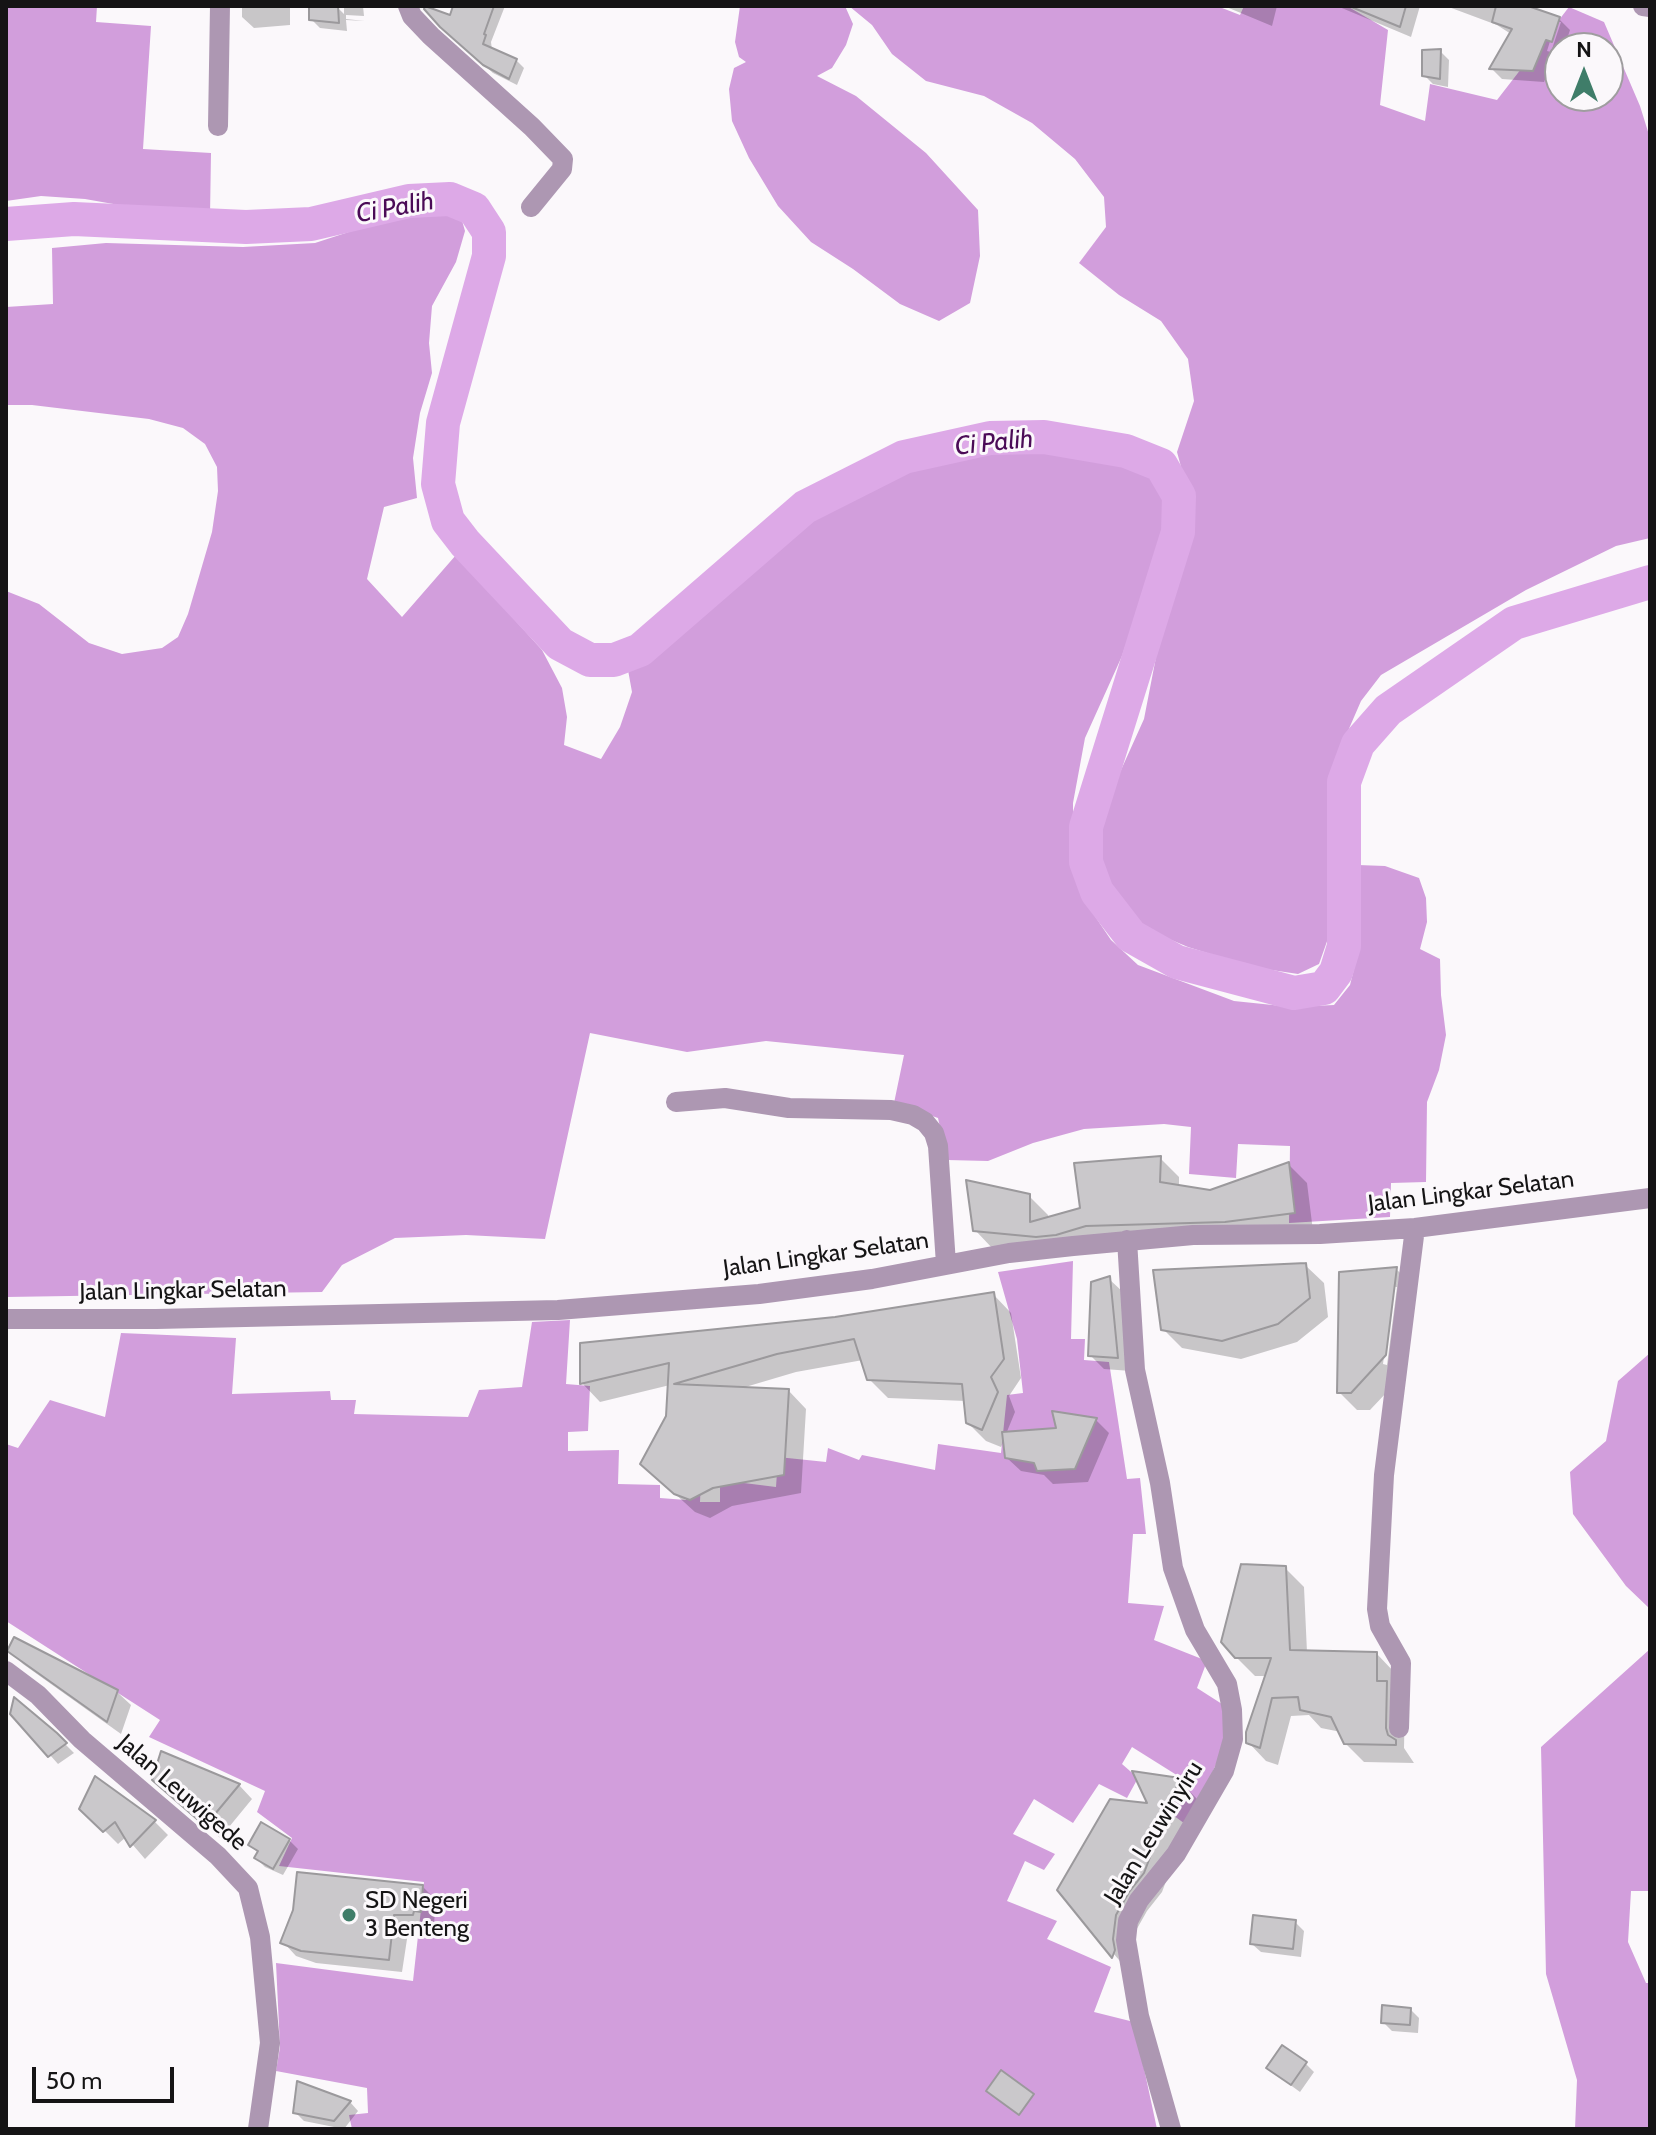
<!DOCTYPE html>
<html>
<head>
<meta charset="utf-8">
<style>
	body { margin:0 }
	#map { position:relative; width:1656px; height:2135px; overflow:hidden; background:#fbf8fb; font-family:Cabin,sans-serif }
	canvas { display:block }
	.frame { position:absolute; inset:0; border:8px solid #151415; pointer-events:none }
	.north { position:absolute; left:1544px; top:32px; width:80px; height:80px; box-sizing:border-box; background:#fbf8fb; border:2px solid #9f9d9f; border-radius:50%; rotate:0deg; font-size:22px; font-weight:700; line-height:32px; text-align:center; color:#151415 }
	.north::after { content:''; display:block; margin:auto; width:28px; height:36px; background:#3f7d69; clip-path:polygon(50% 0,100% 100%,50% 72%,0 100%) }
	.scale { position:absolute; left:32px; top:2067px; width:142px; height:36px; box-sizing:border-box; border:4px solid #151415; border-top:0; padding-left:10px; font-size:24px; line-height:28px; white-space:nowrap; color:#151415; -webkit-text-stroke:6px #fbf8fb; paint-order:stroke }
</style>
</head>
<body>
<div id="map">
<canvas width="1656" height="2135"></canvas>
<div class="frame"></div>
<div class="north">N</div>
<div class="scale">50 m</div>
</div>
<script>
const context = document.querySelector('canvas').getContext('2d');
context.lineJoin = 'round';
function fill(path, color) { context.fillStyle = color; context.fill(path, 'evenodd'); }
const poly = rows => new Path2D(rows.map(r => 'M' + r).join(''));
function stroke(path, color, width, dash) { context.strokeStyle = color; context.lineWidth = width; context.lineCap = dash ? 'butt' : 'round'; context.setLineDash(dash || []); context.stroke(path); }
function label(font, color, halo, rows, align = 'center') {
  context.font = font + ' Cabin,sans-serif'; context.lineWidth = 6; context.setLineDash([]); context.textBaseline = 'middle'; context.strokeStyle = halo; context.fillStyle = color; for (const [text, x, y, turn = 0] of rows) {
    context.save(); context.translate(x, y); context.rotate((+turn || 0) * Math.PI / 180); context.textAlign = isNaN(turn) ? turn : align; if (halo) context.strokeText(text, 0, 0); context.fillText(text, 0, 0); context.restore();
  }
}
fill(poly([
	[6,6,97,6,96,22,151,26,143,149,211,153,210,216,136,208,85,199,41,196,6,201],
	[740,6,845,6,853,24,846,45,832,68,817,76,856,96,926,153,978,210,980,256,970,303,939,321,900,304,853,269,811,242,778,206,749,158,732,121,729,89,734,68,746,62,739,57,735,42],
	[849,6,1217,6,1240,15,1244,6,1347,6,1388,30,1380,105,1425,121,1430,84,1497,100,1569,7,1604,22,1640,106,1650,138,1650,538,1616,546,1526,590,1381,675,1361,701,1338,754,1331,789,1331,930,1319,964,1298,974,1252,967,1188,947,1138,926,1107,892,1100,869,1096,837,1103,810,1144,719,1163,621,1188,555,1193,511,1177,452,1194,401,1188,359,1161,321,1119,295,1079,263,1106,227,1104,197,1075,159,1032,123,984,96,926,81,892,54,872,25],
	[1560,48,1608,48,1608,96,1560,96],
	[436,211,461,217,465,231,456,262,432,306,429,343,432,373,420,413,413,458,417,498,384,507,367,579,402,617,456,555,542,650,562,688,567,717,564,745,601,759,620,727,632,692,628,670,645,662,674,641,808,517,866,486,915,465,967,452,1016,446,1121,461,1153,479,1165,501,1166,525,1122,656,1085,738,1073,803,1073,861,1084,900,1111,940,1138,965,1234,1001,1292,1007,1334,1005,1350,985,1356,961,1358,865,1385,866,1419,878,1426,898,1427,922,1420,949,1440,959,1441,995,1446,1035,1439,1070,1427,1102,1426,1182,1391,1183,1390,1217,1289,1223,1290,1146,1238,1144,1236,1178,1189,1174,1191,1127,1164,1124,1084,1129,1033,1143,988,1161,947,1160,938,1118,894,1103,904,1055,766,1041,687,1052,590,1033,545,1239,466,1235,395,1238,342,1265,322,1292,6,1297,6,591,39,604,89,643,122,654,162,648,178,637,188,614,212,532,218,491,217,467,205,444,183,428,149,419,32,405,6,405,6,307,53,304,52,248,106,243,243,247,315,243,407,213],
	[1073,1261,1071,1339,1085,1339,1084,1360,1109,1362,1127,1479,1140,1478,1146,1534,1133,1534,1128,1603,1164,1606,1154,1640,1207,1661,1197,1688,1222,1704,1227,1740,1188,1826,1170,1813,1183,1779,1132,1747,1122,1764,1138,1778,1127,1798,1099,1784,1073,1823,1034,1799,1013,1834,1055,1854,1044,1870,1025,1861,1007,1901,1057,1921,1047,1939,1111,1967,1094,2012,1134,2022,1157,2129,352,2129,349,2115,368,2113,367,2088,276,2071,280,2047,276,1963,413,1981,424,1882,279,1866,292,1838,257,1812,265,1791,149,1737,160,1720,6,1621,6,1444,18,1448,50,1400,105,1417,121,1333,236,1338,232,1394,330,1391,331,1400,356,1400,354,1414,468,1417,479,1390,522,1387,532,1322,570,1320,566,1384,590,1386,588,1431,568,1432,568,1451,619,1450,618,1484,660,1485,660,1498,686,1500,688,1482,701,1481,700,1502,720,1502,720,1480,776,1487,778,1457,826,1462,828,1448,859,1460,862,1455,935,1470,938,1444,1001,1453,1007,1395,1023,1393,1017,1339,998,1272],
	[1650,1353,1650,1609,1626,1586,1573,1514,1570,1472,1606,1441,1618,1381],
	[1650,1649,1650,1891,1631,1891,1628,1942,1646,1983,1650,1983,1650,2129,1575,2129,1577,2080,1546,1974,1541,1747]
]), '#d29edc');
fill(poly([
	[242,6,290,6,290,25,254,28,242,17],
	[311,6,337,7,344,14,344,6,363,6,364,16,346,15,346,19,365,21,346,20,347,31,320,28,311,19],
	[456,6,505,6,491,42,492,50,516,60,524,68,517,85,493,73,451,35,451,18],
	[1224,6,1277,6,1272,26],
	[1337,6,1420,6,1411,37],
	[1446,6,1522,6,1559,19,1570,30,1564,48,1557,49,1544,82,1502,79,1491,68,1511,34,1497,25],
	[1556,22,1561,22,1551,52,1547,51],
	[1440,51,1449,60,1448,87,1433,84,1424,75],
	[1160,1158,1179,1177,1179,1187,1210,1192,1289,1165,1307,1183,1313,1231,993,1249,975,1230,1029,1196,1048,1215,1048,1219,1083,1209],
	[1305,1265,1324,1283,1328,1317,1297,1342,1241,1359,1182,1348,1163,1329],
	[1396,1269,1415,1287,1404,1374,1370,1410,1357,1410,1339,1392],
	[1393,1287,1397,1287,1387,1365,1383,1364],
	[1109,1279,1123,1292,1131,1371,1104,1369,1091,1356],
	[993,1294,1011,1313,1021,1378,1009,1396,1015,1412,1006,1434,1059,1430,1096,1420,1109,1433,1088,1482,1053,1484,1044,1475,1021,1471,1007,1458,1005,1438,1001,1447,986,1441,967,1422,966,1401,888,1398,869,1379,863,1360,796,1372,742,1388,788,1390,806,1409,801,1493,732,1506,710,1518,695,1512,662,1482,670,1385,600,1402,582,1383,835,1319],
	[1285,1568,1304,1587,1307,1652,1377,1654,1395,1673,1405,1702,1404,1748,1414,1763,1364,1762,1345,1743,1341,1732,1321,1728,1309,1715,1291,1716,1278,1765,1266,1761,1248,1742,1267,1676,1255,1676,1236,1657],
	[10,1650,117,1692,131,1705,121,1734,23,1664],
	[15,1701,66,1745,74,1753,58,1764,50,1755],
	[96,1779,155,1822,168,1835,145,1859,126,1837,118,1844,82,1808],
	[1179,1780,1197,1799,1162,1892,1147,1911,1134,1934,1131,1974,1059,1890],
	[239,1785,252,1799,220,1838,168,1794],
	[262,1825,289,1840,298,1849,283,1875,265,1867,256,1858,259,1854,250,1845],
	[423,1887,436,1900,434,1924,427,1924,426,1928,409,1926,402,1972,316,1963,296,1956,283,1942],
	[1295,1922,1304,1931,1301,1957,1261,1952,1252,1944],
	[1411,2010,1419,2018,1418,2033,1392,2031,1383,2022],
	[1305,2063,1314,2072,1300,2092,1278,2076],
	[350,2102,358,2111,344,2129,304,2121,295,2112]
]), '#0003');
stroke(poly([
	[6,224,74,219,246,227,311,224,409,201,450,199,474,209,489,232,489,256,443,423,438,484,448,521,465,543,560,644,590,660,614,660,640,650,805,507,904,457,990,438,1044,437,1126,451,1161,465,1179,496,1178,532,1086,827,1086,862,1097,892,1131,936,1177,962,1294,993,1324,988,1336,972,1344,946,1344,782,1358,744,1388,710,1514,623,1650,582]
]), '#dda9e7', 34);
const building = poly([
	[309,6,338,6,339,23,309,20,309,6],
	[425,6,450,15,453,6,494,6,484,34,486,35,483,44,517,59,509,79,483,65,440,27,424,9,425,6],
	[1349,6,1406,6,1400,27,1349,6],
	[1496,6,1528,6,1560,17,1552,42,1546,40,1533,71,1489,69,1512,29,1492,22,1496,6],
	[1441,49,1440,79,1422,76,1422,50,1441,49],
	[1161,1156,1160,1182,1210,1190,1289,1162,1295,1213,1225,1222,1086,1226,1056,1235,1036,1237,973,1231,966,1180,1030,1194,1030,1222,1080,1208,1074,1163,1161,1156],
	[1306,1263,1310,1298,1278,1324,1222,1341,1161,1330,1153,1270,1306,1263],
	[1397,1267,1386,1355,1351,1393,1337,1393,1339,1272,1397,1267],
	[1110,1276,1118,1358,1088,1356,1091,1282,1110,1276],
	[994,1292,1004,1359,991,1377,998,1392,982,1430,966,1423,962,1384,867,1380,854,1339,777,1354,674,1384,789,1389,784,1475,713,1488,690,1500,674,1494,640,1464,666,1416,669,1363,580,1384,580,1343,835,1317,994,1292],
	[1052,1411,1097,1418,1075,1469,1037,1471,1034,1463,1005,1458,1002,1432,1056,1428,1052,1411],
	[1241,1564,1286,1566,1290,1650,1377,1652,1377,1681,1387,1681,1386,1728,1388,1735,1396,1740,1396,1745,1344,1744,1331,1717,1300,1710,1298,1697,1272,1698,1260,1748,1246,1743,1246,1732,1271,1658,1235,1658,1221,1642,1241,1564],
	[14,1637,118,1690,107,1722,7,1651,14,1637],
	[14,1697,57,1733,67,1743,48,1757,10,1714,14,1697],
	[161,1751,240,1784,205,1826,152,1780,161,1751],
	[1132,1771,1180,1778,1144,1873,1129,1892,1116,1915,1113,1939,1115,1950,1112,1958,1057,1890,1110,1799,1147,1803,1132,1771],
	[95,1776,156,1820,130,1847,115,1822,103,1832,79,1809,95,1776],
	[261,1822,290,1839,273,1869,254,1858,258,1851,248,1845,261,1822],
	[297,1872,423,1885,421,1912,414,1911,413,1915,394,1915,389,1960,301,1951,280,1943,293,1910,297,1872],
	[1253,1915,1296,1920,1293,1949,1250,1944,1253,1915],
	[1382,2005,1411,2008,1410,2025,1381,2023,1382,2005],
	[1282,2045,1307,2062,1291,2085,1266,2068,1282,2045],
	[1001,2070,1034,2094,1019,2115,986,2091,1001,2070],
	[297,2081,351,2101,334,2121,293,2113,297,2081]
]);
fill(building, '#cac8cb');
stroke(building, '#9b999c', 2);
stroke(poly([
	[408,6,412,16,431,36,532,127,563,159,562,169,531,207],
	[1643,6,1650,7],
	[218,126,220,6],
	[676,1102,725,1098,789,1108,891,1110,913,1115,925,1122,934,1133,938,1146,946,1264],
	[1127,1240,1135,1370,1160,1483,1173,1568,1195,1630,1227,1684,1232,1710,1233,1739,1224,1771,1176,1854,1139,1900,1128,1921,1126,1940,1139,2016,1171,2129],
	[6,1319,156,1319,558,1310,759,1294,872,1279,1009,1253,1073,1246,1193,1235,1320,1234,1415,1228,1650,1198],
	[6,1671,38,1695,82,1740,218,1856,248,1888,260,1937,270,2043,258,2129],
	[1399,1728,1401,1663,1380,1626,1377,1609,1384,1475,1415,1228]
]), '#ad97b2', 20);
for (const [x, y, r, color] of [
	[349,1915,8,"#3f7d69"]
]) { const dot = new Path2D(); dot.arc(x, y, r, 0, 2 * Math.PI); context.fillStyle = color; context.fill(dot); stroke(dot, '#fbf8fb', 3); }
label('24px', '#151415', '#fbf8fb', [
	["Jalan Lingkar Selatan",1471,1192,-7],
	["Jalan Lingkar Selatan",826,1255,-8],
	["Jalan Lingkar Selatan",183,1291,-1],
	["Jalan Leuwigede",182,1793,41],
	["Jalan Leuwinyiru",1154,1833,-58]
]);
label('24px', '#151415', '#fbf8fb', [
	["SD Negeri",365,1901],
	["3 Benteng",365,1929]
], 'left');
label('italic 26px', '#4b0b57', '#fbf8fb', [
	["Ci Palih",395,208,-10],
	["Ci Palih",994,443,-6]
]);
</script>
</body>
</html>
